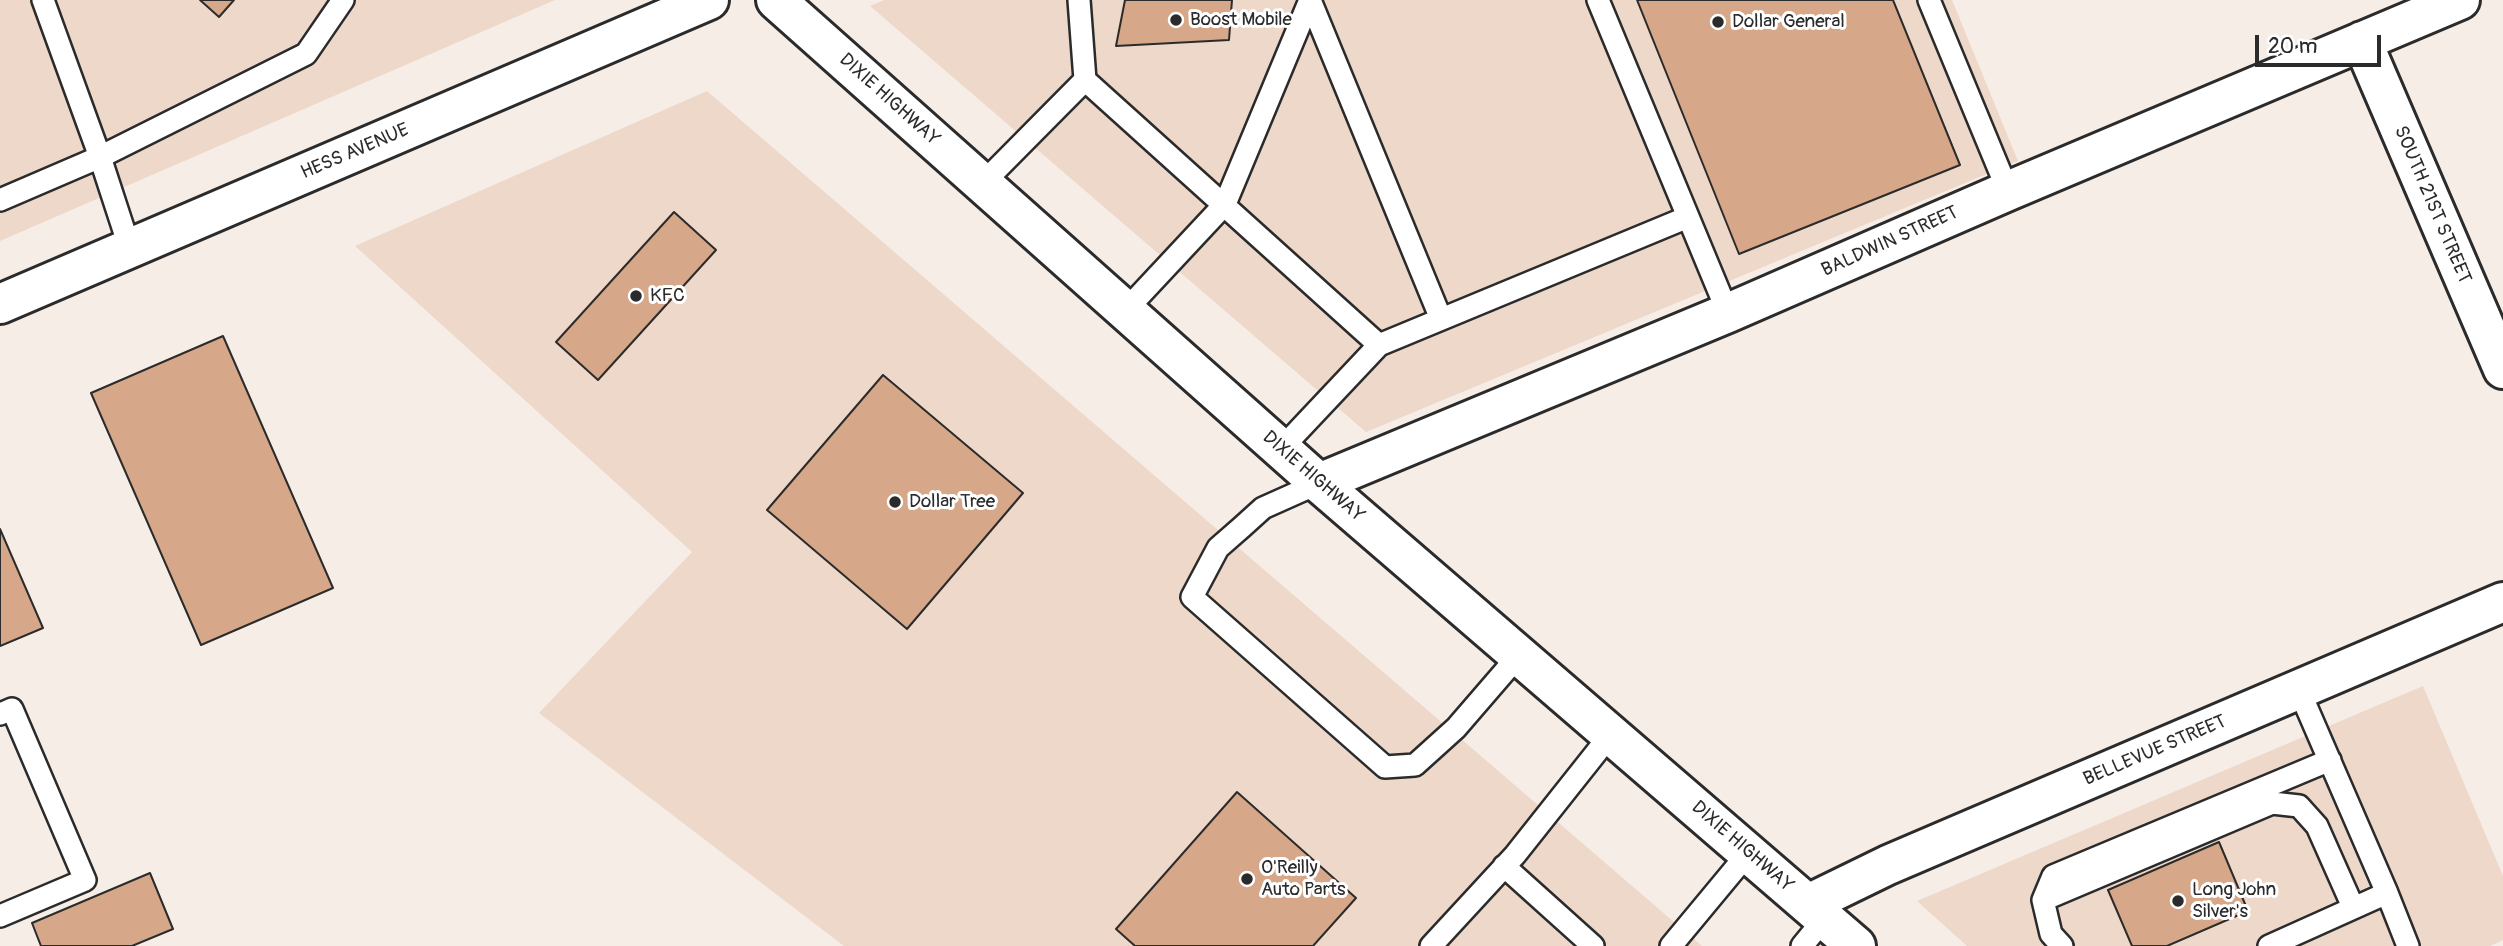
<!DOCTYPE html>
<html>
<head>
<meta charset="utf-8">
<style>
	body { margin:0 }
	#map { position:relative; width:2503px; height:946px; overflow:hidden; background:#f7ede7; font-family:Pangolin,sans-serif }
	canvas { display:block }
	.scale { position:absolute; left:2255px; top:35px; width:126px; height:32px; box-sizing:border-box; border:4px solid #2b2b2b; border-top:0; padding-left:9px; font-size:21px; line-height:24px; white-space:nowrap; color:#2b2b2b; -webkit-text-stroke:5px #fff; paint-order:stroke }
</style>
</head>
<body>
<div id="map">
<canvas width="2503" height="946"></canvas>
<div class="scale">20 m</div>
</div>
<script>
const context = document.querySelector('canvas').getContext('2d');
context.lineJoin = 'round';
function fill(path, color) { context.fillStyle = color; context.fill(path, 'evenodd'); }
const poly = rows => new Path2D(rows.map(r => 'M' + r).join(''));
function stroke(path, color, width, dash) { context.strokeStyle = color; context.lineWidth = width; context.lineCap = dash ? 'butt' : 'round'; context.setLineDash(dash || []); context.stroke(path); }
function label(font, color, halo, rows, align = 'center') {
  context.font = font + ' Pangolin,sans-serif'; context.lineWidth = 6; context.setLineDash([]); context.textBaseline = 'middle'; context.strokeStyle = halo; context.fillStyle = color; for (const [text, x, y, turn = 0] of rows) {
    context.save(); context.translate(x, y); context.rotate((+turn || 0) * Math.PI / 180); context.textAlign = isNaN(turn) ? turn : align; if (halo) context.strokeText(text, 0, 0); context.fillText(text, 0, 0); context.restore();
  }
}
fill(poly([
	[0,0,555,0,0,241],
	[884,0,1952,0,2018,161,1366,432,870,6],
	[707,91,1702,946,844,946,539,713,692,552,355,246],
	[2423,686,2503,876,2503,940,2490,946,1967,946,1917,901]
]), '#edd8ca');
const building = poly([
	[200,0,234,0,219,17,200,0],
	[1125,0,1232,0,1229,40,1116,46,1125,0],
	[1637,0,1893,0,1960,165,1739,254,1637,0],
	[674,212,716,250,598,380,556,342,674,212],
	[223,336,333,588,201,645,91,393,223,336],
	[883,375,1023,493,907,629,767,510,883,375],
	[0,529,43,628,0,646,0,529],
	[1237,792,1356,898,1313,946,1135,946,1116,929,1237,792],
	[2219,842,2248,911,2167,946,2132,946,2108,890,2219,842],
	[150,873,173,929,132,946,41,946,32,923,150,873]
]);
fill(building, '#d6a788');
stroke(building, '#2b2b2b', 2);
const lane = poly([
	[43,0,100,157,130,249],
	[1310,0,1441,319],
	[1598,0,1728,313],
	[1929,0,2008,191],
	[1085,80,1379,345],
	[983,183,1085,80,1079,0],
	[0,200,100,157,306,54,343,0],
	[1125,311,1225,204,1310,0],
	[1281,449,1379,345,1688,217],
	[1319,483,1263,508,1242,527,1218,548,1192,597,1385,767,1415,765,1456,728,1519,655],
	[0,714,12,709,85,880,0,916],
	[1504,866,1593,946],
	[2387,893,2408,946],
	[2043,900,2272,803,2299,806,2317,826,2353,907],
	[1431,946,1515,855,1611,734],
	[1671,946,1749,852],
	[1802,946,1825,918],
	[2062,946,2051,934,2043,900,2053,876,2330,760],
	[2269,946,2387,893,2299,690]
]);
const street = poly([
	[2362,41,2503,369],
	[1319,483,1728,313,2008,191,2460,0],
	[1808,904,1888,865,2503,602]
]);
const secondary = poly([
	[776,0,1319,483,1856,946],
	[0,304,709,0]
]);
stroke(lane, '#2b2b2b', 26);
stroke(street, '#2b2b2b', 44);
stroke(secondary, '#2b2b2b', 44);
stroke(lane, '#fff', 21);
stroke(street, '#fff', 38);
stroke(secondary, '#fff', 38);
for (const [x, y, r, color] of [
	[1176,20,7,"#2b2b2b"],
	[1718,22,7,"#2b2b2b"],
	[636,296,7,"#2b2b2b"],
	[895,502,7,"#2b2b2b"],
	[1247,879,7,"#2b2b2b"],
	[2178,901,7,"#2b2b2b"]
]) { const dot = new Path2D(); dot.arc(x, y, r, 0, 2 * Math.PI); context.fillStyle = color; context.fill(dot); stroke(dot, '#fff', 2.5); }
label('19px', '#2b2b2b', '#fff', [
	["Boost Mobile",1190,20],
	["Dollar General",1732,22],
	["KFC",650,296],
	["Dollar Tree",909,502],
	["O'Reilly",1261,868],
	["Auto Parts",1261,890],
	["Long John",2192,890],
	["Silver's",2192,912]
], 'left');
label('19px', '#2b2b2b', '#fff', [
	["DIXIE HIGHWAY",889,100,42],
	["HESS AVENUE",355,152,-23],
	["SOUTH 21ST STREET",2432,205,67],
	["BALDWIN STREET",1890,242,-24],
	["DIXIE HIGHWAY",1313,477,41],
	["BELLEVUE STREET",2155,751,-23],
	["DIXIE HIGHWAY",1742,847,41]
]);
</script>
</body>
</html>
